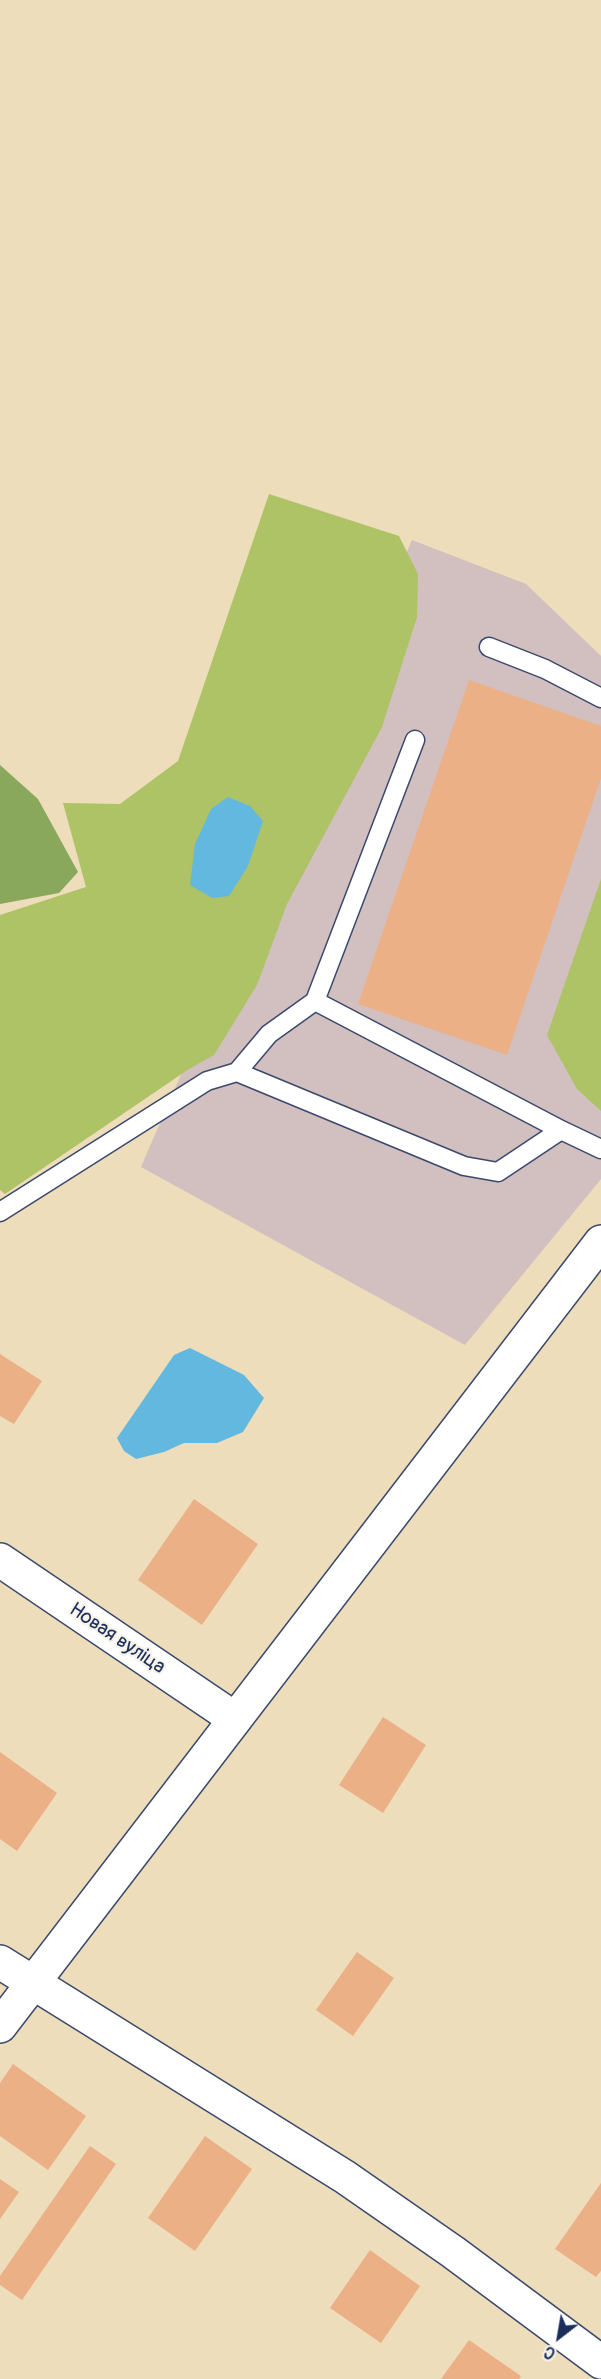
<!DOCTYPE html>
<html>
<head>
<meta charset="utf-8">
<style>
	body { margin:0 }
	#map { position:relative; width:601px; height:2379px; overflow:hidden; background:#edddbb; font-family:Pangolin,sans-serif }
	canvas { display:block }
	.north { position:absolute; left:529px; top:2307px; width:60px; height:60px; -webkit-text-stroke:4px #f7f3e8; paint-order:stroke; rotate:211deg; font-size:16px; font-weight:700; line-height:24px; text-align:center; color:#1b2f5e }
	.north::after { content:''; display:block; margin:auto; width:21px; height:27px; background:#1b2f5e; clip-path:polygon(50% 0,100% 100%,50% 72%,0 100%) }
</style>
</head>
<body>
<div id="map">
<canvas width="601" height="2379"></canvas>
<div class="north">С</div>
</div>
<script>
const context = document.querySelector('canvas').getContext('2d');
context.lineJoin = 'round';
function fill(path, color) { context.fillStyle = color; context.fill(path, 'evenodd'); }
const poly = rows => new Path2D(rows.map(r => 'M' + r).join(''));
function stroke(path, color, width, dash) { context.strokeStyle = color; context.lineWidth = width; context.lineCap = dash ? 'butt' : 'round'; context.setLineDash(dash || []); context.stroke(path); }
function label(font, color, halo, rows, align = 'center') {
  context.font = font + ' Pangolin,sans-serif'; context.lineWidth = 4.5; context.setLineDash([]); context.textBaseline = 'middle'; context.strokeStyle = halo; context.fillStyle = color; for (const [text, x, y, turn = 0] of rows) {
    context.save(); context.translate(x, y); context.rotate((+turn || 0) * Math.PI / 180); context.textAlign = isNaN(turn) ? turn : align; if (halo) context.strokeText(text, 0, 0); context.fillText(text, 0, 0); context.restore();
  }
}
fill(poly([
	[412,540,526,584,601,656,601,1179,465,1345,141,1167]
]), '#d2bfc0');
fill(poly([
	[269,494,399,536,418,574,417,617,382,727,287,904,257,985,214,1055,189,1069,5,1194,0,1190,0,915,86,887,63,803,120,804,178,761],
	[601,879,601,1111,577,1089,547,1035]
]), '#aec266');
fill(poly([
	[0,765,38,799,78,872,59,893,0,904]
]), '#8aa85b');
fill(poly([
	[228,797,250,806,263,821,248,866,229,896,212,898,190,885,195,844,211,809],
	[190,1348,244,1375,264,1398,243,1432,217,1443,184,1443,164,1452,136,1459,124,1451,117,1438,174,1355]
]), '#63b8e0');
fill(poly([
	[469,680,601,726,601,778,507,1055,358,1004],
	[0,1354,42,1381,14,1424,0,1416],
	[194,1499,258,1544,202,1625,138,1580],
	[383,1717,426,1745,383,1813,339,1785],
	[0,1752,57,1793,17,1851,0,1839],
	[357,1952,394,1978,353,2036,316,2010],
	[13,2064,86,2116,48,2170,0,2136,0,2083],
	[205,2136,252,2169,195,2251,148,2218],
	[90,2146,116,2164,22,2300,0,2285,0,2276],
	[0,2179,19,2192,0,2219],
	[601,2183,601,2271,596,2277,555,2249],
	[370,2250,420,2286,381,2343,330,2308],
	[469,2340,521,2376,519,2379,441,2379]
]), '#ebb085');
const service = poly([
	[489,647,545,669,601,698],
	[415,740,315,1001,561,1130],
	[237,1072,269,1034,315,1001],
	[0,1212,207,1081,237,1072,464,1166,498,1172,561,1130,601,1149]
]);
const minor = poly([
	[0,1560,235,1719],
	[0,1962,345,2177,453,2252,601,2362]
]);
const tertiary = poly([
	[0,2026,601,1242]
]);
stroke(service, '#3a496c', 21);
stroke(minor, '#3a496c', 36);
stroke(tertiary, '#3a496c', 36);
stroke(service, '#fff', 18);
stroke(minor, '#fff', 33);
stroke(tertiary, '#fff', 33);
label('20px', '#1b2f5e', '#f7f3e8', [
	["Новая вуліца",117,1639,34]
]);
</script>
</body>
</html>
